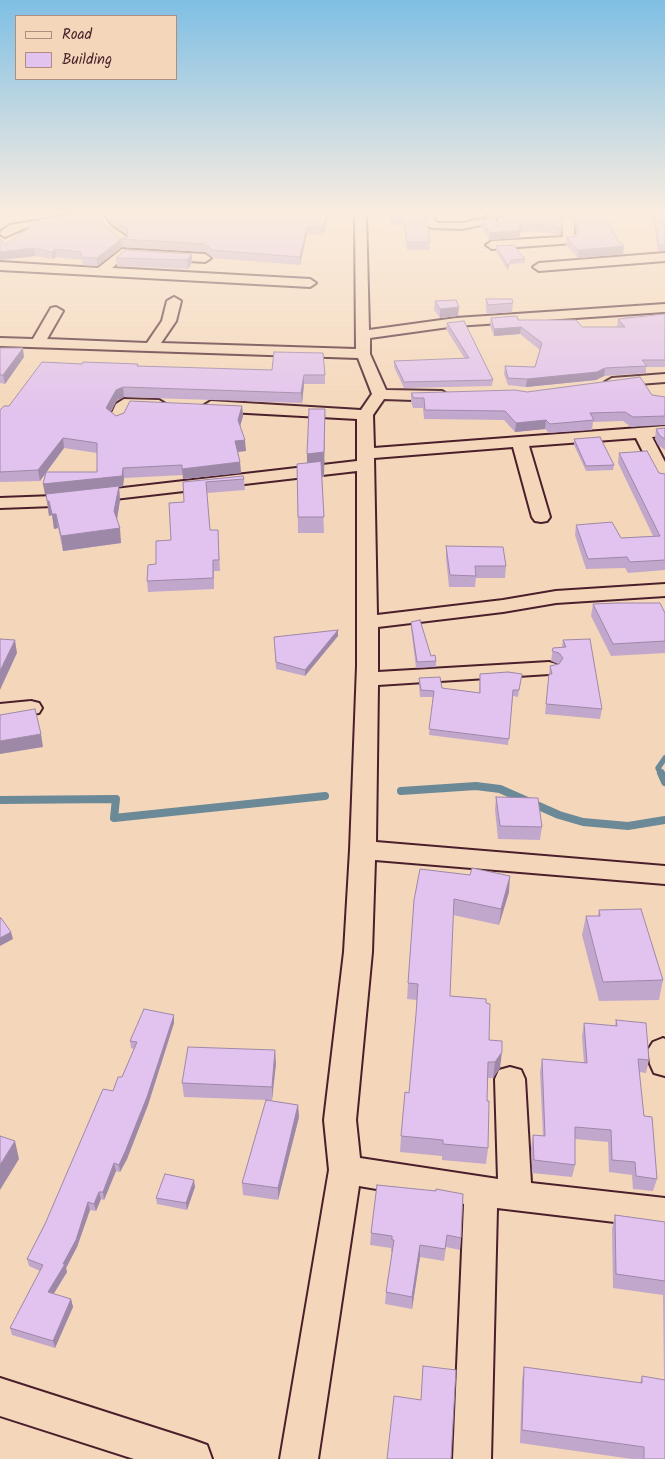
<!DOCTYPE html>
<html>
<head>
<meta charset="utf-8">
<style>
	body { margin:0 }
	#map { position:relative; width:665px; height:1459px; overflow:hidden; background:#f4d7ba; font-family:Kalam,sans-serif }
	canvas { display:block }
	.legend { position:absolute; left:15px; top:15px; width:162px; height:65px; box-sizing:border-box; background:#f4d7ba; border:1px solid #b08d81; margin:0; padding:6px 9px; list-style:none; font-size:15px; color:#4a1f2b }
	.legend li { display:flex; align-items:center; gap:10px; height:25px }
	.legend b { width:25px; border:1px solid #b08d81 }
</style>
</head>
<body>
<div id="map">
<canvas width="665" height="1459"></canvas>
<ul class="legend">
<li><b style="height:6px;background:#f4d7ba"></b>Road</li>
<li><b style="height:14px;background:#e2c2ee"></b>Building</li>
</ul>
</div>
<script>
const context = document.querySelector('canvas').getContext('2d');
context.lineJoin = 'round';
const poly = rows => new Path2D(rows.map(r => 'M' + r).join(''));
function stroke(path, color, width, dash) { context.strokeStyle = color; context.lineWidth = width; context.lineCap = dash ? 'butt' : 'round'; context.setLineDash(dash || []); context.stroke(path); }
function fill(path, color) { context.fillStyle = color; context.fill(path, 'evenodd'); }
stroke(poly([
	[661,774,658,768,665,758]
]), '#6b8997', 5.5);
stroke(poly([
	[661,773,665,782],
	[401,791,476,786,500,789,559,815,583,822,628,826,665,820],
	[0,800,116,799,114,818,325,796]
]), '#6b8997', 8);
const minor = poly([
	[89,212,100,212,111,226,128,238,128,244,120,244,103,230,93,218,28,227,5,237,0,234,1,231,10,225,89,212],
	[355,212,366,212,369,330,456,318,665,304,665,312,456,326,370,338,370,354,386,390,442,391,450,396,442,401,384,399,373,415,374,448,665,426,665,436,652,437,665,462,665,483,659,482,656,478,636,438,529,446,550,517,547,521,541,522,535,521,532,517,513,447,374,458,377,615,503,600,556,591,665,584,665,596,556,603,503,612,378,627,378,672,549,662,556,664,560,668,556,672,549,674,378,685,376,842,665,866,665,884,375,860,372,952,356,1120,360,1158,498,1179,495,1079,499,1070,510,1067,521,1070,525,1079,531,1183,665,1198,665,1228,497,1208,491,1459,453,1459,464,1204,359,1186,318,1459,280,1459,329,1170,324,1120,344,952,350,850,357,666,357,471,54,506,0,508,0,498,54,496,357,461,357,419,211,411,203,406,211,401,361,410,372,394,358,358,0,346,0,338,33,339,51,308,56,307,63,311,47,339,147,343,162,321,167,301,174,297,181,301,176,321,161,343,356,349,355,212],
	[422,212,433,212,435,221,438,223,462,223,486,218,489,212,500,212,495,222,462,229,432,228,424,223,422,212],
	[561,212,573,212,575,240,573,243,492,249,486,245,492,241,563,237,561,212],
	[122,249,205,254,211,258,205,262,125,257,112,268,310,279,316,283,310,287,0,270,0,262,98,268,122,249],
	[665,253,665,261,539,271,533,267,539,263,665,253],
	[665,374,665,382,612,386,605,382,612,378,665,374],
	[124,399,159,400,167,405,159,410,130,409,123,422,111,422,109,419,116,404,124,399],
	[31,701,39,703,42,708,39,713,0,718,0,704,31,701],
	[663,1038,665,1039,665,1076,654,1073,650,1064,648,1050,653,1042,663,1038],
	[0,1378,193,1440,207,1445,212,1459,134,1459,0,1416,0,1378]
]);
stroke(minor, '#4a1f2b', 4);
fill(minor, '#f4d7ba');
fill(poly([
	[102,212,335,212,335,217,328,217,323,235,307,234,300,265,213,258,205,252,122,247,97,266,83,265,82,260,56,257,53,259,35,256,0,260,0,238,5,245,118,238,127,238,128,235,112,225],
	[390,212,422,212,430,242,429,250,407,250,404,225,390,225],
	[561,212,562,227,561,235,556,236,554,233,521,232,519,238,489,240,481,227,482,220,499,225],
	[573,212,603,212,618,241,624,246,623,254,578,258,566,245,566,237,574,237,576,234],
	[652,212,665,212,665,251,658,251],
	[515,245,515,248,525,259,525,263,510,264,508,271,496,251,496,246],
	[192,254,192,263,188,269,117,266,116,258],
	[486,299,513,303,512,312,487,314,486,309],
	[435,301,458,316,440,318,434,310],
	[665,314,665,367,646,367,646,373,604,376,596,380,526,387,508,385,504,374,505,366,535,367,540,350,520,334,494,336,490,326,491,318,518,320,582,327,617,327,618,319],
	[447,323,493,380,492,386,404,388,394,367,394,361,465,359,446,329],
	[0,348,24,357,5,384,0,383],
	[138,366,325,375,325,384,304,384,302,403,124,397,117,400,111,412,116,416,242,406,243,416,240,426,246,451,238,452,240,462,241,473,183,479,183,475,124,478,123,486,119,487,120,500,117,520,121,543,63,551,58,528,54,529,52,515,49,516,46,494,45,494,43,484,45,473,40,481,0,482,0,410,9,406],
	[64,448,97,453,97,472,46,472],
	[527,392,652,395,665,397,665,425,631,427,623,421,593,422,592,430,549,433,545,429,515,432,504,420,424,419,423,408,413,408,411,402,411,393],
	[325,409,324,477,322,477,324,533,298,533,297,464,307,463,307,454],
	[665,428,665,450,658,445,655,439,656,429],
	[574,439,614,465,613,470,586,471,574,445],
	[619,453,659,473,665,474,665,570,628,573,625,568,586,569,575,535,576,525,621,538,653,536,618,463],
	[244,479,245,490,207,493,210,530,218,530,220,571,214,571,214,589,148,592,147,581,156,564,171,540,184,502,183,482],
	[446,546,506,566,505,578,476,578,475,587,449,587,446,558],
	[593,604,665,613,665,653,611,656,591,616],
	[411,622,431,656,436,661,436,667,416,668,411,628],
	[338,636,305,676,276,669,274,637],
	[563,640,602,709,600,719,545,714,550,666,558,664,551,661,553,648,562,647],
	[480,674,522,674,518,697,513,696,508,745,429,735,433,697,420,697,419,684,419,678,442,688,479,693],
	[496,797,542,827,540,840,498,839,495,810],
	[420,869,509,892,499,925,453,915,450,996,489,1040,500,1068,493,1078,488,1078,487,1101,488,1148,486,1164,442,1160,442,1156,400,1152,401,1136,409,1093,416,1019,417,1000,407,999,408,983],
	[599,910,663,980,659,1000,599,1001,582,935,586,916,598,916],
	[174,1015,174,1023,148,1105,127,1159,120,1172,116,1171,104,1200,101,1199,96,1211,90,1210,77,1247,66,1268,67,1272,53,1294,71,1299,73,1307,55,1348,12,1335,10,1328,40,1271,29,1266,27,1259,113,1091,122,1077,134,1049,131,1048,130,1041],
	[616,1020,649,1060,646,1073,639,1072,644,1116,657,1179,653,1191,633,1189,632,1175,609,1172,608,1142,575,1139,575,1165,572,1177,532,1173,531,1148,533,1135,543,1136,540,1072,542,1059,584,1063,582,1036,584,1023,615,1026],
	[276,1063,272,1100,268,1100,298,1105,299,1117,278,1200,243,1195,242,1183,266,1100,184,1097,182,1083],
	[377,1185,461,1238,460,1250,446,1247,444,1261,420,1257,412,1309,385,1304,386,1292,392,1252,391,1252,391,1248,370,1245,371,1233],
	[195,1187,187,1210,157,1204,156,1198],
	[615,1215,665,1222,665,1459,632,1459,520,1443,522,1380,524,1367,640,1383,642,1376,664,1380,663,1295,613,1288,612,1229],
	[423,1366,451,1459,421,1400]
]), '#c2a7cd');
fill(poly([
	[0,212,17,212,0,214],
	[57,212,80,212,58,215],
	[327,212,328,217,323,235,323,227],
	[521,224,521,232,519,238,489,240,490,233],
	[307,227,307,234,300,265,300,257],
	[121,239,122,247,97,266,97,258],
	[624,246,623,254,578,258,578,250],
	[34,248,35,256,0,260,0,252],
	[55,249,56,257,53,259,52,252],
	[192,254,192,263,188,269,187,260],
	[459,307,458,316,440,318,440,309],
	[521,327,520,334,494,336,494,329],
	[23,348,24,357,5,384,3,375],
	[605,368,604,376,596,380,526,387,527,379],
	[304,375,304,384,302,403,301,393],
	[123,387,124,397,117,400,107,418,106,408,116,390],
	[242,406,243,416,239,430,238,420],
	[325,409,324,477,321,477,307,465,307,454],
	[546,420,545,429,515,432,516,423],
	[63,438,64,448,40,481,38,470],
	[245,440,246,451,236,452,235,441],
	[240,462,241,473,183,479,182,469],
	[123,468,124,478,123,486,119,487,120,500,116,525,114,511,119,487,45,494,43,484],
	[47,501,49,501,52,515,49,516],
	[52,514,56,514,58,528,54,529],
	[120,528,121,543,63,551,61,536],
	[338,630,338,636,305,676,305,670],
	[15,640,17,653,0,690,0,671],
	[41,734,43,747,0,754,0,741],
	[510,876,509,892,499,925,501,909],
	[11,932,13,939,0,946,0,938],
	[174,1015,174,1023,148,1105,127,1159,120,1172,119,1165],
	[275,1050,276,1063,272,1100,272,1087],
	[502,1052,500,1068,493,1078,495,1062],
	[298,1105,299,1117,278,1200,278,1188],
	[15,1141,19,1159,0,1190,0,1165],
	[114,1163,116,1171,104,1200,103,1192],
	[194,1180,195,1187,187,1210,186,1203],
	[99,1192,101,1199,96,1211,94,1204],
	[88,1202,90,1210,77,1247,66,1268,67,1272,50,1300,48,1292,63,1264],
	[420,1245,420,1257,412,1309,412,1297],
	[71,1299,73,1307,55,1348,53,1341]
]), '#9e88a7');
const building = poly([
	[91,212,118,238,127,238,128,229,112,217,107,212,327,212,323,227,307,227,300,257,212,250,205,244,121,239,97,258,82,257,81,252,55,249,52,252,34,248,0,252,0,238,5,245,41,219,91,212],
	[391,212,422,212,422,216,427,219,430,242,407,242,404,217,391,217,391,212],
	[505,212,561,212,562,227,557,228,554,225,521,224,519,230,490,233,482,220,492,217,499,225,505,212],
	[575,212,603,212,618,241,624,246,578,250,566,237,574,237,578,232,575,212],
	[653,212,665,212,665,245,659,245,653,212],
	[515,245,515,247,525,259,511,260,508,266,496,246,515,245],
	[125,250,192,254,187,260,116,258,125,250],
	[486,299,512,299,513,303,488,305,486,299],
	[456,300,459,307,440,309,435,301,456,300],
	[665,314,665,360,642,360,647,366,605,368,597,372,527,379,508,378,505,366,535,367,542,343,521,327,494,329,491,318,517,316,518,320,576,320,582,327,625,327,618,319,665,314],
	[464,321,493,380,404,382,394,361,469,358,447,323,464,321],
	[0,348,23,348,3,375,0,375,0,348],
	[274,352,323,353,325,375,304,375,301,393,123,387,116,390,106,408,116,416,124,413,130,401,242,406,238,420,245,440,235,441,240,462,182,469,182,465,123,468,122,476,43,484,46,472,97,472,97,443,63,438,38,470,0,472,0,410,4,406,9,406,42,362,82,364,83,362,138,364,137,366,272,370,274,352],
	[640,377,652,395,665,397,665,416,633,417,625,412,590,413,594,420,550,424,546,420,516,423,505,411,425,410,424,398,414,398,411,393,515,390,527,392,640,377],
	[309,409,325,409,324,452,307,454,309,409],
	[665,428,665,439,660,436,656,429,665,428],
	[600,437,614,465,586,466,574,439,600,437],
	[647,451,659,473,665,474,665,560,630,562,627,557,588,559,576,525,612,522,621,538,660,536,619,453,647,451],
	[324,461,321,462,324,517,298,517,297,464,324,461],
	[243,476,244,479,206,482,210,530,218,530,219,560,213,560,213,578,147,581,148,565,156,564,156,541,171,540,169,503,184,502,183,482,243,476],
	[119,486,114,511,120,528,61,536,56,514,52,514,49,501,47,501,46,494,119,486],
	[446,546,503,547,506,566,475,566,476,576,450,575,446,546],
	[618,603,660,603,665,613,665,641,613,644,593,604,618,603],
	[420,620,431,656,435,655,436,661,417,662,411,622,420,620],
	[338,630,305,670,276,662,274,637,338,630],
	[0,639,15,640,0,671,0,639],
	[590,639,602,709,546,704,549,674,552,674,550,666,559,664,563,658,559,653,552,651,553,648,566,647,563,640,590,639],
	[508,672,522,674,519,690,513,690,509,739,429,729,434,691,421,690,419,678,440,677,442,688,480,693,480,674,508,672],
	[35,709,41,734,0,741,0,715,35,709],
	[496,797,538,798,542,827,500,826,496,797],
	[472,868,510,876,501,909,454,899,450,996,486,999,486,1003,490,1004,489,1040,502,1041,502,1052,495,1062,488,1062,487,1101,489,1101,488,1148,443,1144,443,1140,401,1136,405,1092,409,1093,416,1014,418,984,408,983,414,900,420,869,470,875,472,868],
	[641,909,663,980,603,982,586,916,600,916,599,910,641,909],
	[0,918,1,918,11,932,0,938,0,918],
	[144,1009,174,1015,147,1097,125,1152,119,1165,114,1163,103,1192,99,1192,94,1204,88,1202,76,1240,63,1264,65,1264,48,1292,71,1299,53,1341,10,1328,43,1265,27,1259,45,1224,103,1089,113,1091,118,1077,122,1077,137,1042,130,1041,144,1009],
	[616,1020,646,1023,649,1060,638,1059,644,1116,652,1117,657,1179,636,1176,635,1162,612,1160,611,1130,575,1127,575,1165,534,1160,533,1135,545,1136,542,1059,587,1063,584,1023,617,1026,616,1020],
	[188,1047,275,1050,272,1087,182,1083,188,1047],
	[266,1100,298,1105,278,1188,242,1183,266,1100],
	[0,1136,15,1141,0,1165,0,1136],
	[165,1174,194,1180,186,1203,156,1198,165,1174],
	[377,1185,436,1191,436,1189,463,1194,461,1238,447,1235,445,1249,420,1245,412,1297,386,1292,394,1240,392,1240,392,1236,371,1233,377,1185],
	[615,1215,665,1222,665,1281,616,1274,615,1215],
	[423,1366,456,1370,451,1459,387,1459,394,1396,421,1400,423,1366],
	[524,1367,642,1383,642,1376,665,1380,665,1459,644,1459,644,1447,522,1430,524,1367]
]);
fill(building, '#e2c2ee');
stroke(building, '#9e88a7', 1);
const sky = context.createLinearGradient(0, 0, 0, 416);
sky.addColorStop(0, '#7fbfe4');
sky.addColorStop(0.51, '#faede0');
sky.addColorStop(1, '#faede000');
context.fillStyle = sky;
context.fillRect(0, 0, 665, 416);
</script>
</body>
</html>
